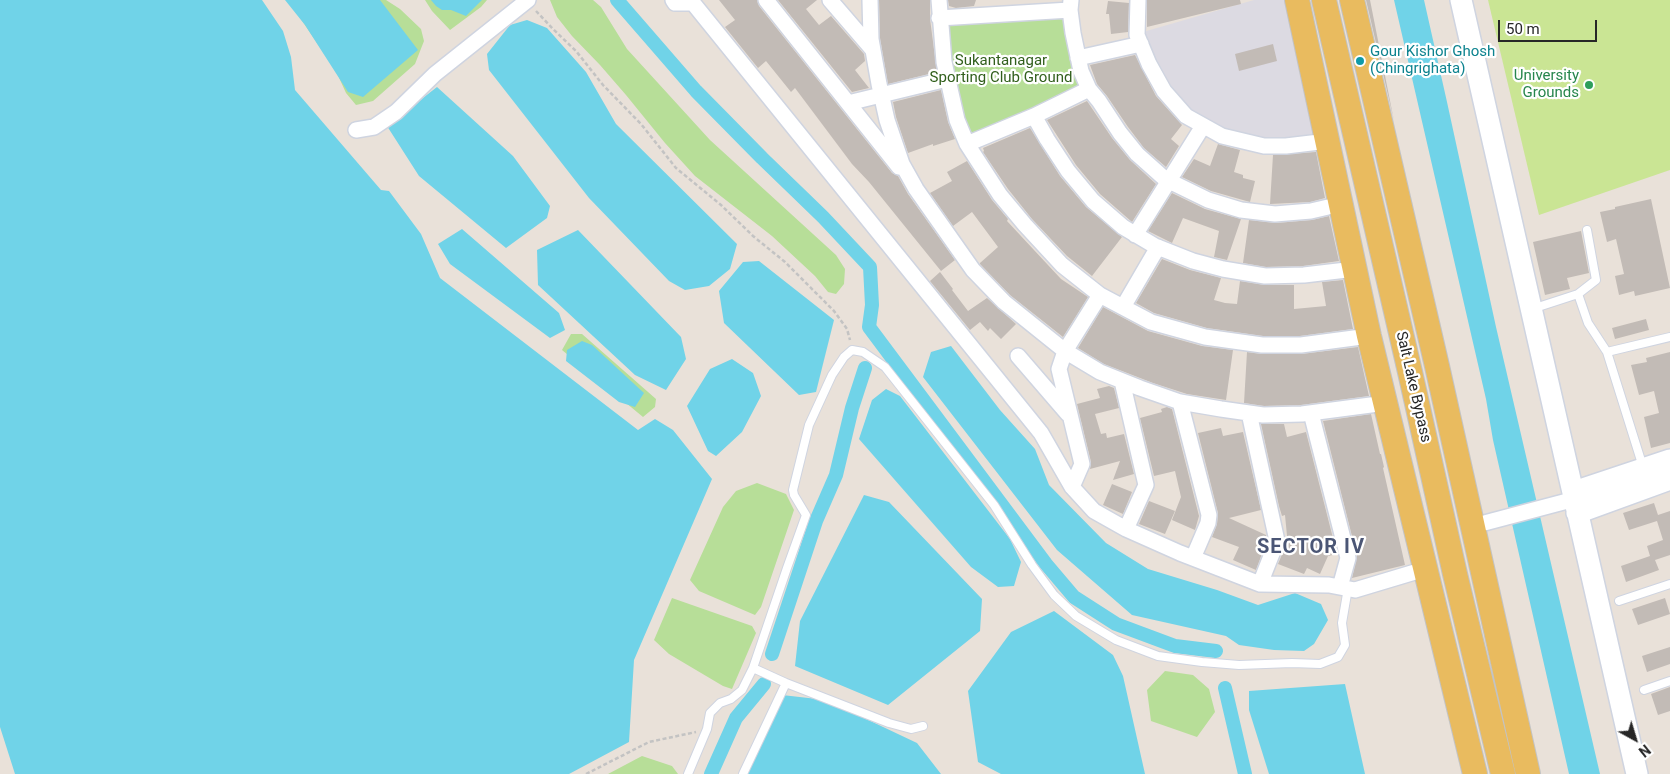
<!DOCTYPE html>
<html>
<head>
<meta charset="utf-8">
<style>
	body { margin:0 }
	#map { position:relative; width:1670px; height:774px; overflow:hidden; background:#e9e1d9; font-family:Roboto,sans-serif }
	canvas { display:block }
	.north { position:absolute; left:1610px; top:714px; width:50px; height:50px; -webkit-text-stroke:4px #fff; paint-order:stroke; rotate:141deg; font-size:14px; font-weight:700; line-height:20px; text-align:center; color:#272727 }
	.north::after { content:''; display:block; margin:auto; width:18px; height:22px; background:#272727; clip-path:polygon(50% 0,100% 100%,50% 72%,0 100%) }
	.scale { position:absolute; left:1498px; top:20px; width:99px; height:22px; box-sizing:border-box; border:2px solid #272727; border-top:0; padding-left:6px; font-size:15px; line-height:18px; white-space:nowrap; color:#272727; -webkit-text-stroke:4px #fff; paint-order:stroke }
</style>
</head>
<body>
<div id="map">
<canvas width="1670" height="774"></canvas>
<div class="north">N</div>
<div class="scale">50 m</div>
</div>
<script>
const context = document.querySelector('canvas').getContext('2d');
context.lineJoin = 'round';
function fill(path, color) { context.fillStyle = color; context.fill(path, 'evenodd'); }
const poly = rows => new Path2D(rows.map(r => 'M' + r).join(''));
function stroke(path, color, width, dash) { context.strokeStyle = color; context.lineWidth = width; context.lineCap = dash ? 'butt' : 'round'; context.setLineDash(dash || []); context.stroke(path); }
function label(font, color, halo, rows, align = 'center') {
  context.font = font + ' Roboto,sans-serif'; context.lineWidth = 4.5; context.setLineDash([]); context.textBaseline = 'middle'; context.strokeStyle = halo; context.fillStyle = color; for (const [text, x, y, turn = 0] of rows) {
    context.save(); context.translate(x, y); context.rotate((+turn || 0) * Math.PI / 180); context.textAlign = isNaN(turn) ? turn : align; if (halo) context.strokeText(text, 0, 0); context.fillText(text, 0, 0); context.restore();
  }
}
fill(poly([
	[1254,0,1288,0,1320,138,1258,143,1189,115,1166,89,1143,32]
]), '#dcdae2');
fill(poly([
	[288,0,386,0,400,9,421,29,424,41,415,64,373,101,356,105,346,93,336,71],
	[425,0,487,0,481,7,450,30,432,11],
	[550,0,593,0,601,7,627,49,710,140,836,255,845,269,844,284,836,294,828,292,815,276,772,236,695,176,665,143,626,95,600,65,572,36,557,17],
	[1066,16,1084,87,970,138,951,75,944,23],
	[571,334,582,334,656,399,655,407,643,417,562,350],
	[757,483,786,494,794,510,761,607,755,615,699,591,690,580,723,507,736,491],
	[672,598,752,626,756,633,732,689,723,686,669,654,654,640],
	[1165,671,1193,675,1209,689,1215,712,1197,737,1151,721,1147,690],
	[642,756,672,766,678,774,608,774]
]), '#b7de98');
fill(poly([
	[1488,0,1670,0,1670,170,1539,215]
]), '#cae594');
fill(poly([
	[0,0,262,0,283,31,291,57,295,90,381,190,389,191,421,234,440,278,638,430,655,419,673,430,712,479,634,660,629,742,569,774,15,774,0,727],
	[285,0,380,0,418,50,363,97,348,92,305,25],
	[431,0,482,0,466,16,451,10,442,10,436,6],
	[1394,0,1424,0,1447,102,1496,327,1600,774,1569,774,1493,440,1486,399],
	[527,20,547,28,586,72,616,124,737,244,730,269,709,286,685,290,669,281,589,198,489,70,487,54,510,25],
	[437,87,513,156,550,206,547,218,506,248,419,176,387,126],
	[462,229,559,313,565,330,550,338,450,264,438,244],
	[578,230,681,337,686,359,666,390,635,375,538,285,537,250],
	[759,261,834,320,816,392,799,395,724,323,719,291,743,262],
	[582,341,592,345,644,393,635,407,619,402,566,361,567,350],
	[951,346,1000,410,1035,449,1049,485,1106,543,1148,569,1217,590,1258,605,1295,593,1321,604,1328,620,1314,644,1304,651,1274,650,1239,645,1226,636,1132,615,1057,550,923,377,931,352],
	[732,359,753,373,761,396,742,432,716,456,708,451,687,406,710,369],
	[886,389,900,396,1010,539,1021,562,1014,586,998,587,971,567,859,439,872,400],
	[864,495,889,502,982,599,980,631,888,705,795,666,800,621],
	[1054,611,1113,655,1123,676,1145,774,1001,774,978,762,968,691,1011,632],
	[1345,684,1365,774,1269,774,1249,710,1249,691],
	[782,695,826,700,917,743,941,774,743,774]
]), '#70d3e8');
stroke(poly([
	[617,0,696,91,762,158,823,217,870,267,872,305,869,327,1046,564,1074,597,1116,624,1175,646,1216,651],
	[772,654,816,521,836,475,852,408,865,368],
	[1225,688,1245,774],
	[711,774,736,718,764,684]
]), '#70d3e8', 14);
fill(poly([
	[719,0,757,0,759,6,892,173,898,176,908,194,955,260,941,271,869,182,852,164,795,88,791,92,766,61,758,68,725,27,735,20],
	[778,0,817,0,806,9,819,25,831,16,864,54,865,61,855,70,869,88,852,92],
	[879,0,930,0,930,19,937,72,888,84,880,38],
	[948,0,976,0,974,6,956,8,949,6],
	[1147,0,1240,0,1241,4,1147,27],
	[1366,0,1370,0,1394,121],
	[1108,1,1129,3,1128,32,1111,34,1109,14,1106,14],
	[1273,44,1277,61,1239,71,1235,54],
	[1135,55,1156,96,1182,125,1171,139,1179,146,1166,167,1144,148,1128,127,1107,96,1097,84,1090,65],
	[941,90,948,122,955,139,933,146,933,144,908,153,896,117,893,102],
	[1087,101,1112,138,1130,160,1156,184,1132,222,1100,194,1076,165,1047,120],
	[1030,128,1060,176,1086,207,1122,237,1092,276,1067,256,1032,219,1008,189,983,152,984,151,983,148],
	[1218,144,1240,150,1234,172,1243,175,1243,178,1255,181,1250,202,1211,191,1182,177,1194,159,1210,166],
	[1316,152,1325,198,1310,202,1270,204,1273,155],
	[967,161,992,200,1008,219,1007,221,1061,279,1088,297,1063,337,1010,295,980,264,980,263,998,247,972,212,953,226,930,193,952,181,947,172],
	[1172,193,1205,209,1241,219,1227,260,1214,257,1219,231,1183,218,1172,243,1148,231],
	[1651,199,1670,288,1635,296,1634,291,1619,295,1615,276,1624,274,1616,239,1607,242,1600,212,1615,209,1615,207],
	[1329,216,1339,261,1303,266,1266,267,1243,263,1249,220,1276,223,1312,220],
	[1581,231,1589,273,1567,278,1570,289,1545,295,1533,242],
	[1162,259,1190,270,1221,278,1214,300,1225,303,1237,304,1240,281,1265,285,1294,285,1294,309,1326,306,1322,282,1343,280,1353,329,1300,336,1263,336,1207,328,1154,313,1136,303],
	[940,272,953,289,952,290,968,311,987,298,1016,324,1001,339,990,328,988,331,980,322,970,330,930,281],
	[1103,307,1148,331,1202,346,1233,350,1226,400,1187,394,1153,383,1104,364,1078,348],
	[1646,319,1649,330,1615,339,1612,328],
	[1358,347,1369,396,1301,405,1264,406,1244,403,1247,352,1262,354,1301,354],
	[1670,352,1670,443,1651,448,1644,417,1659,413,1654,391,1639,395,1631,365,1647,362,1646,358],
	[1109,386,1114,388,1119,408,1095,414,1101,434,1106,433,1107,438,1124,434,1134,474,1113,480,1120,461,1090,469,1091,462,1077,404,1100,398,1097,389],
	[1167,407,1172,409,1199,516,1195,530,1172,520,1181,497,1175,471,1154,476,1140,418,1162,412,1161,409],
	[1371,414,1380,454,1381,454,1384,467,1383,468,1405,565,1352,578,1357,556,1323,421],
	[1261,424,1284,424,1287,437,1306,432,1337,554,1328,556,1320,574,1307,568,1304,574,1278,564,1286,545,1288,546,1285,515,1282,516,1279,506],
	[1221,428,1223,436,1243,432,1261,510,1229,518,1266,535,1267,540,1256,570,1233,560,1239,547,1212,537,1217,524,1218,513,1198,433],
	[1112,484,1132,492,1123,514,1103,505],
	[1149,501,1175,511,1165,534,1139,524],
	[1654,503,1658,515,1670,511,1670,555,1655,560,1659,570,1626,582,1621,566,1650,556,1647,546,1663,540,1657,521,1629,530,1623,513],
	[1665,598,1670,614,1638,625,1632,609],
	[1670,647,1670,664,1647,672,1642,656],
	[1670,687,1670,711,1658,715,1651,694]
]), '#c2bbb6');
const lane = poly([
	[1578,294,1588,323,1607,352,1670,337],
	[1532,309,1578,294,1596,280,1587,230],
	[1607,352,1643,467],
	[1619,601,1670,584],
	[753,668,786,683,889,723,911,729,923,726],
	[1644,690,1670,681],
	[688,774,707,729,710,713,720,703,731,699,742,690,753,668,787,568,806,515,794,495,793,490,809,425,832,375,844,357,852,350,863,352,885,367,994,505,1032,565,1054,595,1076,616,1116,640,1158,656,1202,662,1239,665,1292,663,1320,664,1338,657,1345,645,1342,623,1348,588],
	[743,774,786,683]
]);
const street = poly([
	[673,0,675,3,693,3,1041,433,1072,487,1094,511,1126,529,1180,553,1260,584,1329,585,1355,590,1425,569],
	[766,0,899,167],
	[830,0,873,50],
	[870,0,871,39,879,84,887,120,902,164,916,189,973,270,1004,302,1065,351,1100,372,1140,388,1180,402,1221,409,1263,415,1302,414,1386,403],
	[939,0,944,62,957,120,967,144,1000,195,1025,225,1062,265,1100,295,1151,322,1205,337,1262,345,1301,345,1369,336],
	[1071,0,1070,10,1073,33,1081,71,1089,89,1099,101,1120,133,1137,154,1165,179,1208,200,1241,210,1275,214,1311,211,1341,204],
	[1138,0,1137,35,1149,64,1164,91,1186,116,1222,136,1264,146,1286,146,1328,141],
	[939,18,1070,10],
	[1078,58,1141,44],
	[848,103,947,79],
	[1034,116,1047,139,1068,171,1093,201,1123,227,1155,246,1193,261,1223,269,1265,276,1304,275,1355,269],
	[356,130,374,127,396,112,435,74,528,0],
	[967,144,1034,116,1089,89],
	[1135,235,1203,126],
	[1123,307,1158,247],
	[1018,356,1068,414],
	[1122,381,1146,485,1126,529],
	[1180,402,1209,515,1208,523,1193,558],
	[1249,413,1277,541,1260,584],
	[1311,413,1348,558,1340,587],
	[1072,487,1082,464,1059,369,1065,351,1100,295],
	[1473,526,1575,499]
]);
const secondary = poly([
	[1461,0,1637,774],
	[1574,492,1670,460],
	[1577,513,1670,479]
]);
const primary = poly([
	[1297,0,1369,336,1475,774],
	[1324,0,1410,372,1455,574,1503,774],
	[1352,0,1437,366,1528,774]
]);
stroke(lane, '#cfd4e0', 10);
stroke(street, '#cfd4e0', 18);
stroke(secondary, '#cfd4e0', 24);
stroke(primary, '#c3c3c3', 26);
stroke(poly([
	[536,11,553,29,576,51,603,85,641,124,676,168,721,205,753,236,785,262,834,311,847,329,850,340],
	[586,774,649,742,696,732]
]), '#c3c3c3', 2.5, [4, 2.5]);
stroke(lane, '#fff', 8);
stroke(street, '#fff', 15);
stroke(secondary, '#fff', 21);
stroke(primary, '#e9bb5f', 24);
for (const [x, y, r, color] of [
	[1360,61,5,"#0f9aa8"],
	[1589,85,5,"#2e9e5b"]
]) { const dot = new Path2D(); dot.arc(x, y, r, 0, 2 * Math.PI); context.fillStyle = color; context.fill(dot); stroke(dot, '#fff', 2); }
label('15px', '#0d838f', '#fff', [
	["Gour Kishor Ghosh",1370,52],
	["(Chingrighata)",1370,69]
], 'left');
label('15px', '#315f1c', '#fff', [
	["Sukantanagar",1001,61],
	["Sporting Club Ground",1001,78]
]);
label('15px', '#27864d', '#fff', [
	["University",1579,76],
	["Grounds",1579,93]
], 'right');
label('15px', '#272727', '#fff', [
	["Salt Lake Bypass",1413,387,77]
]);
context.letterSpacing = '1px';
label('bold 20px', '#4b5675', '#fff', [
	["SECTOR IV",1311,548]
]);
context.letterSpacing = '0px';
</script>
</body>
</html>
